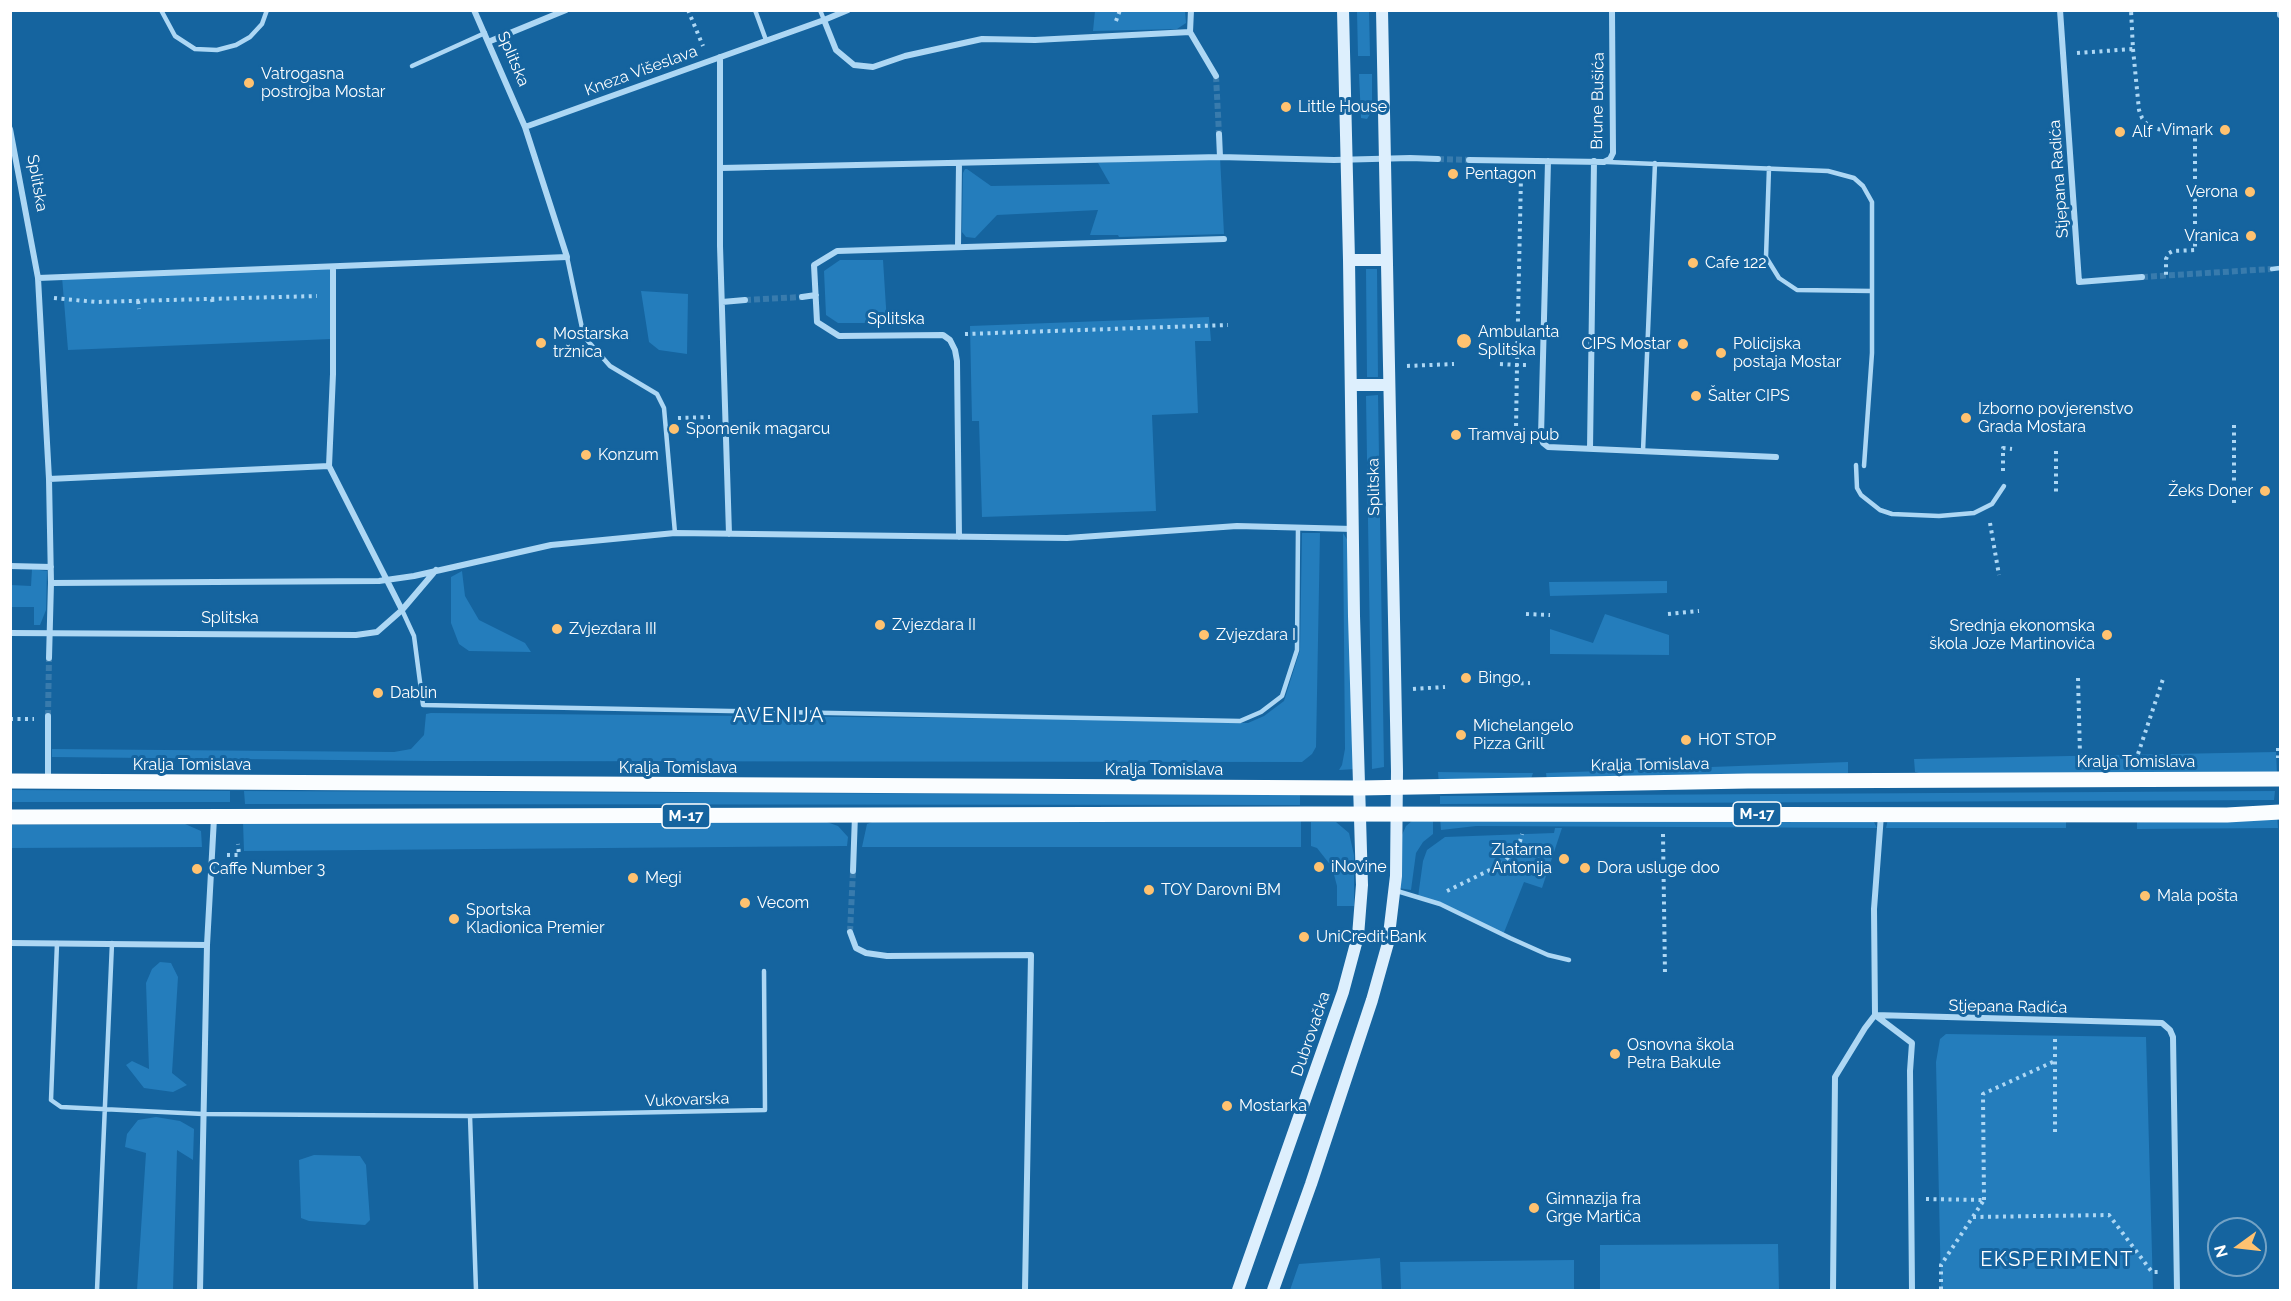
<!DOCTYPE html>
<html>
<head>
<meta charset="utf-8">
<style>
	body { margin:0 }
	#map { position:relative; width:2291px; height:1301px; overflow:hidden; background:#15649f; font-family:Raleway,sans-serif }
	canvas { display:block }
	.frame { position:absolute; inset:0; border:12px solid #fff; pointer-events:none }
	.north { position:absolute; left:2207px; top:1217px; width:60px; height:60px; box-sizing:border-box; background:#15649f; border:2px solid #73a2c5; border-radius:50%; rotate:255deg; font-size:16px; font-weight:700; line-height:24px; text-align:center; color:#fff }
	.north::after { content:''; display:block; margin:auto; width:21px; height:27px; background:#ffc270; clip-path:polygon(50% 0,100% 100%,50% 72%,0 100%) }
</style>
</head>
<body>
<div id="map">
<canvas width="2291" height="1301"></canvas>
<div class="frame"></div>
<div class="north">N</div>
</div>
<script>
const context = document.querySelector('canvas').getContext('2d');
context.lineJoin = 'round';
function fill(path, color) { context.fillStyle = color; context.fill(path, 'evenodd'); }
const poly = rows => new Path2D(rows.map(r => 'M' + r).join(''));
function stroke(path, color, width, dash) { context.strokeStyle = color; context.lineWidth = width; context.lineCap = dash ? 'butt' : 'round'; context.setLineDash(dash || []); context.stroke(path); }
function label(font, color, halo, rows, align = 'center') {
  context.font = font + ' Raleway,sans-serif'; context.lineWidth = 6; context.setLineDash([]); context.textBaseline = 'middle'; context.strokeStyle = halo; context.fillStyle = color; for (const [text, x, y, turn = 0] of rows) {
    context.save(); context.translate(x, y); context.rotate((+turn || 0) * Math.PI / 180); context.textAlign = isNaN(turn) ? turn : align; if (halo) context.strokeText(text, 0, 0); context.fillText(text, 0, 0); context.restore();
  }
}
fill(poly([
	[1095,11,1185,11,1186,23,1177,29,1093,31],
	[1357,11,1369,11,1370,56,1358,56],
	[1359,74,1372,74,1372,111,1367,119,1361,118],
	[1220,157,1224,234,1119,237,1118,235,1090,235,1098,210,997,215,975,238,966,237,962,232,963,173,965,169,967,169,991,186,1110,184,1098,163],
	[840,260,883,260,887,323,838,323,826,315,824,271],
	[333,267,331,339,68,350,62,277],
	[1366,269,1377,269,1378,377,1367,377],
	[641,291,688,294,687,354,659,350,649,342],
	[1209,317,1211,341,1195,341,1198,413,1152,415,1156,511,982,517,979,421,972,421,970,326],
	[1378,395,1384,767,1372,769,1366,396],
	[1302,533,1320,533,1316,747,1312,754,1302,762,432,761,52,757,52,749,394,752,411,749,424,735,426,714,431,713,1056,719,1248,723,1264,716,1284,701,1300,650],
	[1343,533,1348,541,1356,769,1339,770,1342,765,1345,749],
	[32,569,47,571,46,610,40,625,34,625,34,607,11,607,11,585,31,586],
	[462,571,465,596,479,620,525,643,531,652,469,651,459,644,451,623,451,577],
	[1667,581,1667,593,1550,596,1549,582],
	[1605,614,1669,635,1669,655,1550,654,1550,629,1593,643],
	[2276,752,2277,774,1923,774,1915,772,1914,759],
	[1848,762,1848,773,1547,781,1546,773],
	[1438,772,1512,773,1533,773,1530,782,1439,785],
	[11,790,230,791,230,802,11,802],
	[244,791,1300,795,1300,805,245,804],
	[2275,791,2274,800,1440,804,1440,796],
	[2277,815,2278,828,2137,829,2137,822],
	[1440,817,1872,818,1877,828,1476,826,1441,830],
	[1433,818,1433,834,1423,842,1416,853,1411,890,1398,888,1402,835,1406,826,1412,821],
	[880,819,1301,820,1301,847,862,847,867,824],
	[1888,819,2066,821,2066,828,1886,828],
	[821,820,838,826,848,837,847,846,244,851,243,822],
	[1311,822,1336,822,1349,833,1354,855,1354,906,1337,906,1337,886,1332,867,1317,848,1311,846],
	[185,824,201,831,202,847,11,848,10,825],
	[1555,828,1562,828,1542,888,1524,882,1503,935,1440,904,1418,897,1423,861,1427,850,1445,837,1554,833],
	[160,962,171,963,178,977,172,1073,187,1085,173,1092,144,1088,126,1065,132,1061,149,1069,146,983,152,969],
	[1946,1034,2146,1037,2153,1290,1941,1290,1936,1062,1940,1039],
	[156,1117,180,1121,194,1129,193,1160,177,1150,173,1290,137,1290,146,1153,125,1147,127,1134,138,1120],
	[314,1155,360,1156,366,1165,370,1220,365,1225,309,1221,301,1218,299,1160],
	[1778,1244,1779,1290,1600,1290,1600,1245],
	[1380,1258,1382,1290,1290,1290,1299,1264],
	[1574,1260,1574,1290,1401,1290,1400,1262]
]), '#247dbc');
stroke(poly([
	[1216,76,1219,134],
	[1438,159,1469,160],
	[2142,277,2272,269],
	[745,300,802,297],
	[48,716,49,658],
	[850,932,853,871]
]), '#387bad', 6, [6, 3]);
stroke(poly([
	[688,10,703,46],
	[1116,21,1120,10],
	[2133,49,2139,110,2142,118,2149,127,2162,130,2195,131,2195,250,2173,251,2169,253,2166,259,2166,276],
	[2077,53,2133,49,2131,10],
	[1521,176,1517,365,1527,365],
	[54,298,96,302,317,296],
	[212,299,213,306],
	[138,301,139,309],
	[965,334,1228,325],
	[1500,364,1517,365,1516,429],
	[1407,366,1454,364],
	[678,418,710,417],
	[2234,425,2234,504],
	[2056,451,2056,492],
	[2003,471,2003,448,2012,449],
	[1990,523,1999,575],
	[1526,614,1550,615],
	[1668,614,1699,611],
	[2078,678,2080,755],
	[1498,684,1530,683],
	[1413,689,1445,687],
	[10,719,34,719],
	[2278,748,2278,758],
	[2138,754,2163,679],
	[1663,834,1665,974],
	[227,855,239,855,238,844],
	[1447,891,1502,864,1519,845,1522,834],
	[2055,1132,2055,1036],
	[1926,1199,1984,1200,1941,1265,1941,1290],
	[1984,1200,1983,1094,2055,1061],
	[1973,1217,2109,1215,2152,1272,2160,1272]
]), '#add7f4', 4, [3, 4.5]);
stroke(poly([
	[161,10,175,36,195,49,217,50,236,45,250,37,262,24,267,10],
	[755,10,766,40],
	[820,10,824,20],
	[412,66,485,33],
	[1607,162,1828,171,1854,178,1863,186,1872,202,1872,353,1864,466],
	[1769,168,1766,257,1779,278,1797,290,1872,291],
	[567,257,582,328,587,340,610,366,657,394,664,408,675,533],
	[2272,269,2280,268],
	[1643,451,1655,163],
	[1856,465,1857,488,1861,495,1880,510,1892,514,1939,516,1974,513,1992,504,2004,486],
	[402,610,414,636,423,705,1240,721,1261,712,1282,696,1297,650,1298,528],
	[1397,891,1440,904,1510,938,1548,955,1569,960],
	[57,943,51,1100,61,1107,203,1114,470,1116,765,1110,764,971],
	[470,1116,476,1290],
	[97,1290,112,943]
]), '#add7f4', 4.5);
stroke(poly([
	[848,10,824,20,836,50,854,65,873,67,905,56,982,39,1035,40,1190,32],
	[2060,10,2079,282,2142,277],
	[2280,10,2280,15],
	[1190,32,1216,76],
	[1190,32,1191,10],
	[488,42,566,10],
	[720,57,720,246,729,534],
	[525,127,824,20],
	[10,129,38,278,49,479,51,583,49,658],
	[1219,134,1220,157],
	[1469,160,1604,162,1610,159,1613,153,1612,10],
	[1548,161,1541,436,1543,443,1548,447,1776,457],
	[721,168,1220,157,1334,160,1410,158,1438,159],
	[958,246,959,163],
	[333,267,333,374,329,466,402,610],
	[38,278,567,257,525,127,474,10],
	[802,297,816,295],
	[722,302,745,300],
	[1590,449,1594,161],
	[49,479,329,466],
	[959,537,957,361,955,350,950,340,943,335,839,336,817,322,814,265,837,251,1224,239],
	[10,566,51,567],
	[51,583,379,581,414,576,551,545,675,533,1067,538,1237,526,1353,529],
	[10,633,356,635,377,632,402,610,436,570],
	[48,782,48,716],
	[853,871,855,815],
	[850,932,856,948,866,953,887,956,1031,955,1025,1290],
	[10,943,207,945],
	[200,1290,207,945,214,818],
	[1833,1290,1835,1077,1865,1028,1875,1015,1874,909,1881,815],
	[1912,1290,1910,1071,1912,1043,1875,1015,2162,1023,2170,1030,2173,1037,2177,1290]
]), '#add7f4', 6);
stroke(poly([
	[1349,260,1387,260],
	[1351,385,1388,385],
	[1238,1290,1343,992,1358,936,1362,885,1354,616,1349,260,1343,10],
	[1273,1290,1311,1184,1372,1000,1388,943,1396,876,1397,771,1382,10]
]), '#ddeffd', 12);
stroke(poly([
	[10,781,1360,788,1748,781,2280,779],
	[10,817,1306,814,2227,815,2280,812]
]), '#fafdff', 15);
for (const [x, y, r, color] of [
	[249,83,6,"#ffc270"],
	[1286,107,6,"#ffc270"],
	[2225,130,6,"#ffc270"],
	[2120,132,6,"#ffc270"],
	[1453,174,6,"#ffc270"],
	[2250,192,6,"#ffc270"],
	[2251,236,6,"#ffc270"],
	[1693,263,6,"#ffc270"],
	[1464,341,8,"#ffc270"],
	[541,343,6,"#ffc270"],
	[1683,344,6,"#ffc270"],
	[1721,353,6,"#ffc270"],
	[1696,396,6,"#ffc270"],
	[1966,418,6,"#ffc270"],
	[674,429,6,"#ffc270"],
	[1456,435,6,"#ffc270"],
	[586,455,6,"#ffc270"],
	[2265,491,6,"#ffc270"],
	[880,625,6,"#ffc270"],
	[557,629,6,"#ffc270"],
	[1204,635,6,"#ffc270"],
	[2107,635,6,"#ffc270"],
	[1466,678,6,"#ffc270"],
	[378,693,6,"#ffc270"],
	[1461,735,6,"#ffc270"],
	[1686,740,6,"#ffc270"],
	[1564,859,6,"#ffc270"],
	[1319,867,6,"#ffc270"],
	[1585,868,6,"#ffc270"],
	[197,869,6,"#ffc270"],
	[633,878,6,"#ffc270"],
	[1149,890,6,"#ffc270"],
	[2145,896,6,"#ffc270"],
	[745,903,6,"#ffc270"],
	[454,919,6,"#ffc270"],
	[1304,937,6,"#ffc270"],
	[1615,1054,6,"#ffc270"],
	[1227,1106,6,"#ffc270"],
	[1534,1208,6,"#ffc270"]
]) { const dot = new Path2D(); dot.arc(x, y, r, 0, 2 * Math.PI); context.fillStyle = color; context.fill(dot); stroke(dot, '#15649f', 2); }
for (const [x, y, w] of [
	[1757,814,48],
	[686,816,48]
]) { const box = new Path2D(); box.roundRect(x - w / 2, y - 12, w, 24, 4.5); context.fillStyle = '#15649f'; context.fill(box); stroke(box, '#fff', 1.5); }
label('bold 15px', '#fff', null, [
	["M-17",1757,814],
	["M-17",686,816]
]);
label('16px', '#fff', '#15649f', [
	["Splitska",513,59,67],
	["Kneza Višeslava",641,71,-20],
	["Brune Bušića",1598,101,-89],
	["Stjepana Radića",2059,179,-94],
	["Splitska",37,183,80],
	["Splitska",896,319],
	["Splitska",1374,487,-91],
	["Splitska",230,618],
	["Kralja Tomislava",2136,762],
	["Kralja Tomislava",192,765],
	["Kralja Tomislava",1650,765,-1],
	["Kralja Tomislava",678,768],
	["Kralja Tomislava",1164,770],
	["Stjepana Radića",2008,1007,1],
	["Dubrovačka",1311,1034,-71],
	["Vukovarska",687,1100,-2]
]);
label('16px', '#fff', '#15649f', [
	["Vatrogasna",261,74],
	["postrojba Mostar",261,92],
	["Little House",1298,107],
	["Vimark",2213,130,"right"],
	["Alf",2132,132],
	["Pentagon",1465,174],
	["Verona",2238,192,"right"],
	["Vranica",2239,236,"right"],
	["Cafe 122",1705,263],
	["Ambulanta",1478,332],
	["Splitska",1478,350],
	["Mostarska",553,334],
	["tržnica",553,352],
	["CIPS Mostar",1671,344,"right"],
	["Policijska",1733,344],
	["postaja Mostar",1733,362],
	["Šalter CIPS",1708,396],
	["Izborno povjerenstvo",1978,409],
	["Grada Mostara",1978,427],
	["Spomenik magarcu",686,429],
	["Tramvaj pub",1468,435],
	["Konzum",598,455],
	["Žeks Doner",2253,491,"right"],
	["Zvjezdara II",892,625],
	["Srednja ekonomska",2095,626,"right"],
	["škola Joze Martinovića",2095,644,"right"],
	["Zvjezdara III",569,629],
	["Zvjezdara I",1216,635],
	["Bingo",1478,678],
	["Dablin",390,693],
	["Michelangelo",1473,726],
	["Pizza Grill",1473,744],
	["HOT STOP",1698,740],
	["Zlatarna",1552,850,"right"],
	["Antonija",1552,868,"right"],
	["iNovine",1331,867],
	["Dora usluge doo",1597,868],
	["Caffe Number 3",209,869],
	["Megi",645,878],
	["TOY Darovni BM",1161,890],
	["Mala pošta",2157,896],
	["Vecom",757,903],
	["Sportska",466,910],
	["Kladionica Premier",466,928],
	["UniCredit Bank",1316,937],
	["Osnovna škola",1627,1045],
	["Petra Bakule",1627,1063],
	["Mostarka",1239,1106],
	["Gimnazija fra",1546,1199],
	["Grge Martića",1546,1217]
], 'left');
context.letterSpacing = '1.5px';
label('20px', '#fff', '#15649f', [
	["AVENIJA",779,716],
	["EKSPERIMENT",2057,1260]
]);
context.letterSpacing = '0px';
</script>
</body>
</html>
